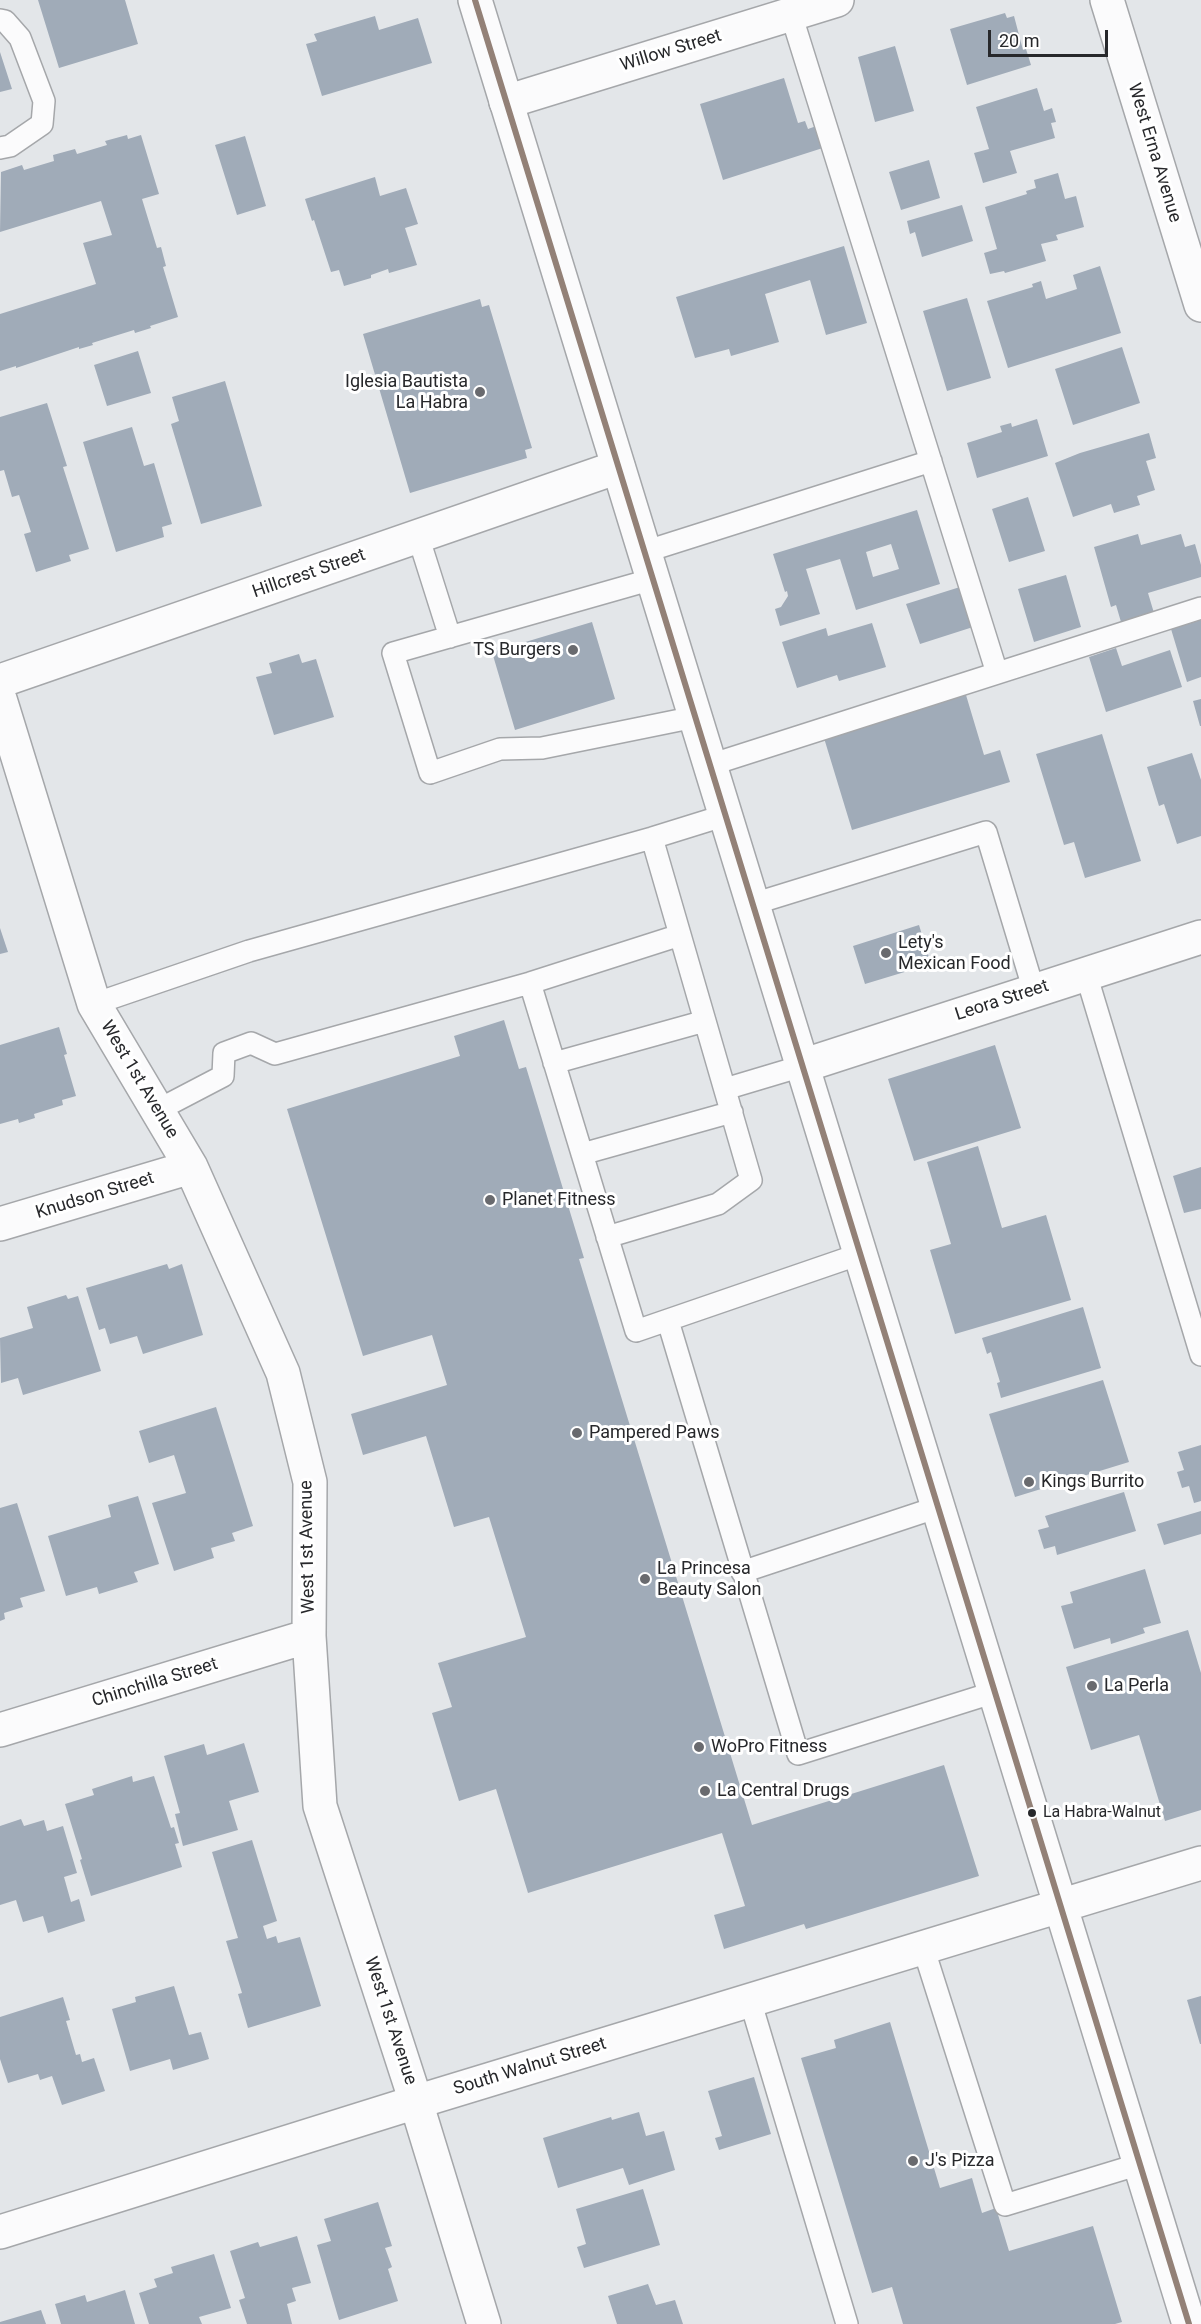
<!DOCTYPE html>
<html>
<head>
<meta charset="utf-8">
<style>
	body { margin:0 }
	#map { position:relative; width:1201px; height:2324px; overflow:hidden; background:#e3e6e9; font-family:Roboto,sans-serif }
	canvas { display:block }
	.scale { position:absolute; left:988px; top:30px; width:120px; height:27px; box-sizing:border-box; border:3px solid #27282b; border-top:0; padding-left:8px; font-size:18px; line-height:21px; white-space:nowrap; color:#27282b; -webkit-text-stroke:4px #fff; paint-order:stroke }
</style>
</head>
<body>
<div id="map">
<canvas width="1201" height="2324"></canvas>
<div class="scale">20 m</div>
</div>
<script>
const context = document.querySelector('canvas').getContext('2d');
context.lineJoin = 'round';
function fill(path, color) { context.fillStyle = color; context.fill(path, 'evenodd'); }
const poly = rows => new Path2D(rows.map(r => 'M' + r).join(''));
function stroke(path, color, width, dash) { context.strokeStyle = color; context.lineWidth = width; context.lineCap = dash ? 'butt' : 'round'; context.setLineDash(dash || []); context.stroke(path); }
function label(font, color, halo, rows, align = 'center') {
  context.font = font + ' Roboto,sans-serif'; context.lineWidth = 6; context.setLineDash([]); context.textBaseline = 'middle'; context.strokeStyle = halo; context.fillStyle = color; for (const [text, x, y, turn = 0] of rows) {
    context.save(); context.translate(x, y); context.rotate((+turn || 0) * Math.PI / 180); context.textAlign = isNaN(turn) ? turn : align; if (halo) context.strokeText(text, 0, 0); context.fillText(text, 0, 0); context.restore();
  }
}
fill(poly([
	[38,0,125,0,138,44,59,68],
	[1005,13,1007,18,1014,16,1023,50,1026,49,1031,65,967,85,950,29],
	[375,16,379,30,418,18,432,63,322,96,306,44,317,41,314,34],
	[895,46,914,111,875,122,858,57],
	[0,52,12,89,0,92],
	[784,78,798,123,805,121,808,129,822,124,829,146,723,180,700,104],
	[1037,88,1044,111,1052,108,1056,122,1051,123,1055,138,1010,151,1017,173,983,183,974,153,989,149,976,107],
	[127,135,128,139,141,135,159,194,142,199,157,248,161,247,166,266,163,267,178,317,150,326,151,328,135,333,134,330,92,343,93,345,79,349,79,347,16,368,16,366,0,371,0,314,96,284,83,243,112,235,101,201,0,232,1,172,22,165,24,170,54,161,53,155,75,149,77,154,107,145,105,141],
	[245,136,266,206,237,215,215,145],
	[929,160,940,198,901,210,889,172],
	[1058,173,1065,199,1076,196,1084,227,1056,235,1058,240,1041,244,1046,261,1005,273,1004,271,990,274,984,253,997,249,985,207,1027,194,1026,191,1036,188,1034,180],
	[375,177,380,196,406,188,418,224,405,228,417,265,389,273,388,269,371,275,371,278,344,286,339,270,331,272,314,220,312,221,305,199],
	[962,205,973,241,922,257,915,232,910,234,907,221],
	[844,246,867,323,826,335,810,280,765,294,779,342,731,356,729,349,695,358,676,297],
	[1100,266,1121,333,1008,368,987,301,1033,287,1032,284,1041,281,1046,299,1077,289,1073,275],
	[967,298,991,378,947,391,923,311],
	[480,299,482,307,489,305,532,448,525,450,527,458,410,493,363,334],
	[1122,347,1140,403,1073,425,1055,369],
	[138,351,151,393,107,406,94,365],
	[225,381,262,506,201,524,171,424,179,421,172,397],
	[47,403,67,466,63,467,89,549,69,555,71,561,36,572,24,534,31,532,19,495,12,497,4,470,0,471,0,417],
	[1037,419,1048,456,977,478,967,443,1002,432,1000,426,1011,423,1012,427],
	[132,427,144,466,154,463,172,524,162,527,164,537,116,552,83,442],
	[1149,433,1156,458,1146,461,1155,490,1137,496,1140,505,1114,513,1111,504,1073,517,1055,463,1080,453],
	[1028,497,1045,551,1009,562,992,509],
	[917,510,940,584,856,610,840,559,806,569,820,614,780,626,775,609,781,607,788,596,787,591,785,592,773,554],
	[891,544,899,569,873,577,866,552],
	[1138,534,1141,545,1181,534,1185,547,1195,544,1201,565,1201,577,1148,593,1154,613,1121,622,1116,605,1111,607,1094,547],
	[1066,575,1081,627,1034,642,1018,589],
	[960,587,973,627,920,644,906,604],
	[1201,620,1201,677,1187,682,1171,629],
	[592,622,615,699,515,730,492,652],
	[872,623,886,667,839,681,837,675,797,688,782,642,826,628,828,636],
	[1116,648,1122,666,1170,650,1182,687,1106,712,1089,657],
	[299,654,302,663,316,659,334,717,274,735,256,677,272,673,269,663],
	[966,695,984,755,1000,750,1010,782,852,830,824,738],
	[1201,699,1201,726,1200,726,1193,701],
	[1102,734,1141,861,1085,878,1074,842,1064,845,1036,754],
	[1192,753,1201,780,1201,836,1177,844,1164,804,1159,806,1147,767],
	[919,925,931,964,865,984,853,946],
	[0,928,8,952,0,954],
	[504,1020,519,1069,526,1067,584,1258,579,1259,752,1825,944,1765,979,1876,806,1929,804,1924,724,1949,714,1915,745,1906,722,1833,528,1893,496,1789,459,1801,432,1713,452,1707,438,1663,526,1637,489,1517,454,1527,426,1436,363,1455,351,1414,447,1385,432,1335,363,1356,287,1109,460,1056,454,1036],
	[59,1027,67,1054,64,1055,76,1096,62,1100,63,1105,34,1114,35,1118,19,1123,18,1119,0,1124,0,1045],
	[995,1045,1021,1128,914,1161,888,1079],
	[978,1146,1002,1228,1046,1215,1071,1300,955,1334,930,1250,951,1244,927,1162],
	[1201,1167,1201,1209,1184,1213,1173,1176],
	[167,1264,169,1269,182,1264,203,1335,143,1354,137,1336,110,1344,105,1328,99,1330,86,1288],
	[66,1295,68,1299,78,1296,101,1371,23,1395,18,1378,1,1383,0,1338,33,1328,27,1307],
	[1083,1307,1101,1368,1001,1398,997,1383,1000,1382,991,1352,987,1354,982,1338],
	[1103,1380,1129,1462,1015,1497,989,1414],
	[216,1407,253,1526,232,1533,235,1541,211,1548,214,1558,174,1571,152,1503,186,1493,174,1455,149,1463,139,1431],
	[1201,1445,1201,1501,1194,1503,1189,1486,1182,1488,1177,1472,1184,1470,1178,1452],
	[1124,1492,1136,1531,1057,1555,1055,1546,1044,1549,1038,1530,1049,1527,1045,1516],
	[138,1496,159,1564,134,1572,138,1582,99,1594,97,1587,66,1596,48,1536,111,1517,108,1505],
	[17,1503,45,1591,20,1598,23,1607,4,1613,5,1619,0,1621,0,1508],
	[1201,1511,1201,1534,1164,1545,1157,1524],
	[1145,1569,1161,1623,1143,1628,1145,1633,1111,1644,1110,1638,1074,1649,1061,1606,1073,1603,1070,1592],
	[1188,1630,1201,1673,1201,1810,1165,1821,1139,1735,1091,1750,1066,1667],
	[244,1743,259,1792,229,1801,238,1830,183,1846,175,1814,180,1813,164,1756,204,1744,207,1755],
	[132,1776,133,1782,154,1776,171,1828,174,1827,179,1843,175,1844,182,1867,91,1896,80,1860,82,1859,65,1804,94,1795,92,1789],
	[21,1819,24,1826,44,1820,47,1831,63,1826,77,1873,64,1877,71,1902,79,1899,85,1921,48,1933,43,1916,23,1922,16,1900,0,1905,0,1826],
	[252,1840,277,1921,263,1926,267,1939,276,1936,278,1943,300,1937,321,2006,248,2028,238,1994,242,1993,226,1941,238,1938,212,1852],
	[174,1986,189,2035,201,2032,209,2059,173,2070,170,2059,130,2071,112,2009,136,2002,135,1997],
	[1201,1996,1201,2044,1200,2044,1187,2000],
	[63,1997,70,2020,66,2021,76,2055,80,2054,82,2062,94,2058,105,2091,62,2105,52,2076,40,2080,38,2074,8,2083,0,2059,0,2017],
	[890,2022,940,2188,972,2178,982,2213,996,2208,1009,2251,1093,2226,1122,2322,1115,2324,903,2324,892,2287,872,2293,801,2058,836,2048,834,2040],
	[754,2077,771,2134,719,2150,715,2138,722,2136,708,2091],
	[639,2112,646,2136,664,2131,675,2170,629,2185,623,2168,558,2188,543,2138,611,2117,612,2120],
	[643,2189,660,2245,584,2268,577,2247,586,2244,576,2209],
	[378,2202,392,2246,385,2248,392,2267,388,2269,398,2301,339,2320,317,2245,331,2241,324,2219],
	[297,2236,311,2283,292,2288,296,2301,287,2304,292,2324,247,2324,239,2300,245,2298,230,2251,258,2242,260,2247],
	[214,2254,231,2308,199,2317,202,2324,149,2324,139,2293,157,2287,154,2279,173,2273,171,2267],
	[648,2284,656,2305,675,2300,683,2324,617,2324,608,2296],
	[125,2290,135,2324,61,2324,55,2304,85,2295,87,2302],
	[41,2310,46,2324,0,2324,0,2322]
]), '#a0abb8');
const lane = poly([
	[791,14,997,673],
	[0,20,5,21,20,38,44,101,42,124,10,146,0,148],
	[418,536,450,637],
	[644,552,931,461],
	[653,579,393,653,430,773,500,749,542,748,695,717],
	[710,765,1201,608],
	[753,904,986,832,1034,991],
	[1086,974,1201,1355],
	[530,983,636,1331,860,1254],
	[94,1004,249,951,652,838,726,815],
	[554,1063,705,1021],
	[725,1089,802,1066],
	[156,1111,223,1076,224,1053,251,1043,275,1054,530,983,680,935],
	[582,1154,732,1112],
	[607,1237,718,1204,751,1180,652,838],
	[668,1321,798,1754,995,1692],
	[742,1572,938,1507],
	[923,1947,1005,2205,1140,2164],
	[750,2000,847,2324]
]);
const street = poly([
	[1107,0,1201,305],
	[506,102,837,0],
	[0,681,618,467],
	[0,699,94,1004,191,1167,283,1373,310,1482,309,1636,320,1806,416,2102,484,2324],
	[802,1066,1201,937],
	[0,1224,191,1167],
	[0,1730,309,1636]
]);
const secondary = poly([
	[475,0,1189,2324],
	[0,2232,416,2102,1201,1863]
]);
stroke(lane, '#a5a7aa', 24);
stroke(street, '#a5a7aa', 36);
stroke(secondary, '#a5a7aa', 36);
stroke(lane, '#fbfbfc', 21);
stroke(street, '#fbfbfc', 33);
stroke(secondary, '#fbfbfc', 33);
stroke(poly([
	[475,0,1189,2324]
]), '#938177', 6);
for (const [x, y, r, color] of [
	[480,392,6,"#696a6e"],
	[573,650,6,"#696a6e"],
	[886,953,6,"#696a6e"],
	[490,1200,6,"#696a6e"],
	[577,1433,6,"#696a6e"],
	[1029,1482,6,"#696a6e"],
	[645,1579,6,"#696a6e"],
	[1092,1686,6,"#696a6e"],
	[699,1747,6,"#696a6e"],
	[705,1791,6,"#696a6e"],
	[1032,1813,5,"#27282b"],
	[913,2161,6,"#696a6e"]
]) { const dot = new Path2D(); dot.arc(x, y, r, 0, 2 * Math.PI); context.fillStyle = color; context.fill(dot); stroke(dot, '#fff', 2); }
label('16px', '#27282b', '#fff', [
	["La Habra-Walnut",1043,1813]
], 'left');
label('18px', '#27282b', '#fff', [
	["Willow Street",671,51,-17],
	["West Erna Avenue",1154,153,73],
	["Hillcrest Street",309,574,-19],
	["Leora Street",1002,1001,-18],
	["West 1st Avenue",139,1080,59],
	["Knudson Street",95,1196,-17],
	["West 1st Avenue",308,1547,-91],
	["Chinchilla Street",155,1683,-17],
	["West 1st Avenue",390,2021,72],
	["South Walnut Street",530,2067,-17]
]);
label('18px', '#27282b', '#fff', [
	["Iglesia Bautista",468,382,"right"],
	["La Habra",468,403,"right"],
	["TS Burgers",561,650,"right"],
	["Lety's",898,943],
	["Mexican Food",898,964],
	["Planet Fitness",502,1200],
	["Pampered Paws",589,1433],
	["Kings Burrito",1041,1482],
	["La Princesa",657,1569],
	["Beauty Salon",657,1590],
	["La Perla",1104,1686],
	["WoPro Fitness",711,1747],
	["La Central Drugs",717,1791],
	["J's Pizza",925,2161]
], 'left');
</script>
</body>
</html>
